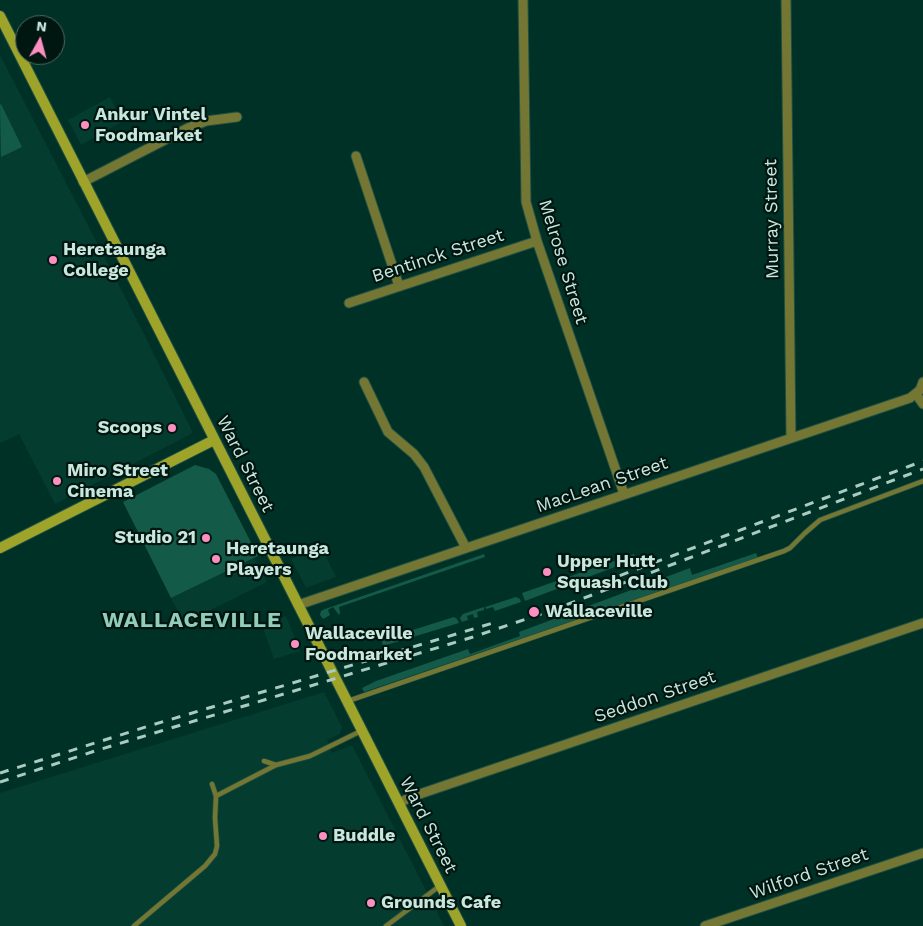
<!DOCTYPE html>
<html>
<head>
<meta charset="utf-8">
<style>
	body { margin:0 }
	#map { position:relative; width:923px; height:926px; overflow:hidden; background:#003126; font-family:"Work Sans",sans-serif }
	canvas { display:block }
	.north { position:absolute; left:15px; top:15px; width:50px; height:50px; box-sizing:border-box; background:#001610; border:1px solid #506a62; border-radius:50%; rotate:7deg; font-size:14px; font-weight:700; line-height:20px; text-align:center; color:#c9e7dc }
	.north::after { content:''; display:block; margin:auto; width:18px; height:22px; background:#fc8fc1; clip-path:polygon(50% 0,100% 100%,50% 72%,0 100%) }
</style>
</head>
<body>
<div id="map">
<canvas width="923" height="926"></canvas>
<div class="north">N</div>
</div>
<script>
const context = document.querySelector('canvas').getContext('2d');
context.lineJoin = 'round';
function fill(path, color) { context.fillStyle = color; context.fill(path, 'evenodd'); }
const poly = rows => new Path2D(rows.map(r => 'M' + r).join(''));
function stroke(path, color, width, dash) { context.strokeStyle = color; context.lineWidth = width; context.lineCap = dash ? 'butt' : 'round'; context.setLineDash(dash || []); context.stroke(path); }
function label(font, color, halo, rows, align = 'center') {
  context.font = font + ' "Work Sans",sans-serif'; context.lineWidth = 4.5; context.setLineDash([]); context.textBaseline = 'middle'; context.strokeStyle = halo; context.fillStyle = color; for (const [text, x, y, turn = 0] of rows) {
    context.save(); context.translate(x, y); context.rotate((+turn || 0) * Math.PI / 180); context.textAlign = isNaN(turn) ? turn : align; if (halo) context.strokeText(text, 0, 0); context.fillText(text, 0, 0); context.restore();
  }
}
fill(poly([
	[0,55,142,330,193,433,55,504,19,434,0,443],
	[110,97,122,122,81,145,68,120],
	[321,546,336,577,306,588,291,559],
	[254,558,267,582,184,623,171,598],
	[286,616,300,651,274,659,262,625],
	[324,692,342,727,340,734,327,740,332,753,352,745,444,926,0,926,0,793]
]), '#043d30');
fill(poly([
	[1,104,22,147,1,157,0,105],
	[195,465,209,469,216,474,258,556,171,598,123,502],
	[756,553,758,558,364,692,362,688,376,681,468,649,470,654,520,636,519,632,690,568,692,575],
	[484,554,485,557,339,607,340,613,339,615,333,607,328,610,330,615,323,619,320,615,321,611,325,609],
	[634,554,635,557,628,562,525,601,522,593],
	[516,597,520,599,521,602,495,611,493,607,486,609,485,607],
	[484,607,484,610,477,612,478,617,474,618,473,614,467,616,468,620,462,622,460,618,463,614],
	[454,617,457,619,459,623,383,646,381,640]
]), '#145a48');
const lane = poly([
	[348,701,784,551,790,548,805,533,820,520,923,481],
	[264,761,276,765],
	[212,784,216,796],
	[134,926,205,866,215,854,217,846,215,818,216,796,276,765,310,756,361,731],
	[386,926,441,885]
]);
const street = poly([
	[523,0,526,202,537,241,624,494],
	[786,0,791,438],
	[356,156,399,286],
	[83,182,188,128,206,121,237,117],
	[349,303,537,241],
	[364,382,388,432,414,454,424,467,466,548],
	[916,394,923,404],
	[298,605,910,398,920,390,923,382],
	[399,803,411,797,923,623],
	[705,926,923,853]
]);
const secondary = poly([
	[0,16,461,926],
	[0,548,214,440]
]);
stroke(lane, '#204e43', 6);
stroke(street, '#204e43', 11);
stroke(secondary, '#204e43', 12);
stroke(lane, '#737733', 4.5);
stroke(street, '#737733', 9);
stroke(secondary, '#9ea42a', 10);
stroke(poly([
	[603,582,923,461],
	[0,773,152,725,493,623],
	[0,782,98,750,473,637,550,611,923,469]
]), '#aacbc0', 3, [9, 9]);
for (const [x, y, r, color] of [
	[85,125,5,"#fc8fc1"],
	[53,260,5,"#fc8fc1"],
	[172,428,5,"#fc8fc1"],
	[57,481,5,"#fc8fc1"],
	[206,538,5,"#fc8fc1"],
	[216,559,5,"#fc8fc1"],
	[547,572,5,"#fc8fc1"],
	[534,612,6,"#fc8fc1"],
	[295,644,5,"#fc8fc1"],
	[323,836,5,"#fc8fc1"],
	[371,903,5,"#fc8fc1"]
]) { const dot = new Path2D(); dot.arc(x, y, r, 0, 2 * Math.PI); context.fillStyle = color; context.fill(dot); stroke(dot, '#001610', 2); }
label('bold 18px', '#c9e7dc', '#001610', [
	["Ankur Vintel",95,115],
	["Foodmarket",95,136],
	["Heretaunga",63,250],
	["College",63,271],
	["Scoops",162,428,"right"],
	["Miro Street",67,471],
	["Cinema",67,492],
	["Studio 21",196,538,"right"],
	["Heretaunga",226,549],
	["Players",226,570],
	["Upper Hutt",557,562],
	["Squash Club",557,583],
	["Wallaceville",545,612],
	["Wallaceville",305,634],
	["Foodmarket",305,655],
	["Buddle",333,836],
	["Grounds Cafe",381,903]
], 'left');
label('18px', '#c9e7dc', '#001610', [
	["Murray Street",772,219,-91],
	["Bentinck Street",438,256,-18],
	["Melrose Street",563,262,73],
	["Ward Street",245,464,63],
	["MacLean Street",602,485,-19],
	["Seddon Street",655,697,-19],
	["Ward Street",428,825,63],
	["Wilford Street",809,874,-19]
]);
context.letterSpacing = '1px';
label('bold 22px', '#91cdb9', '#001610', [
	["WALLACEVILLE",192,621]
]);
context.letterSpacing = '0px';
</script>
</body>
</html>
